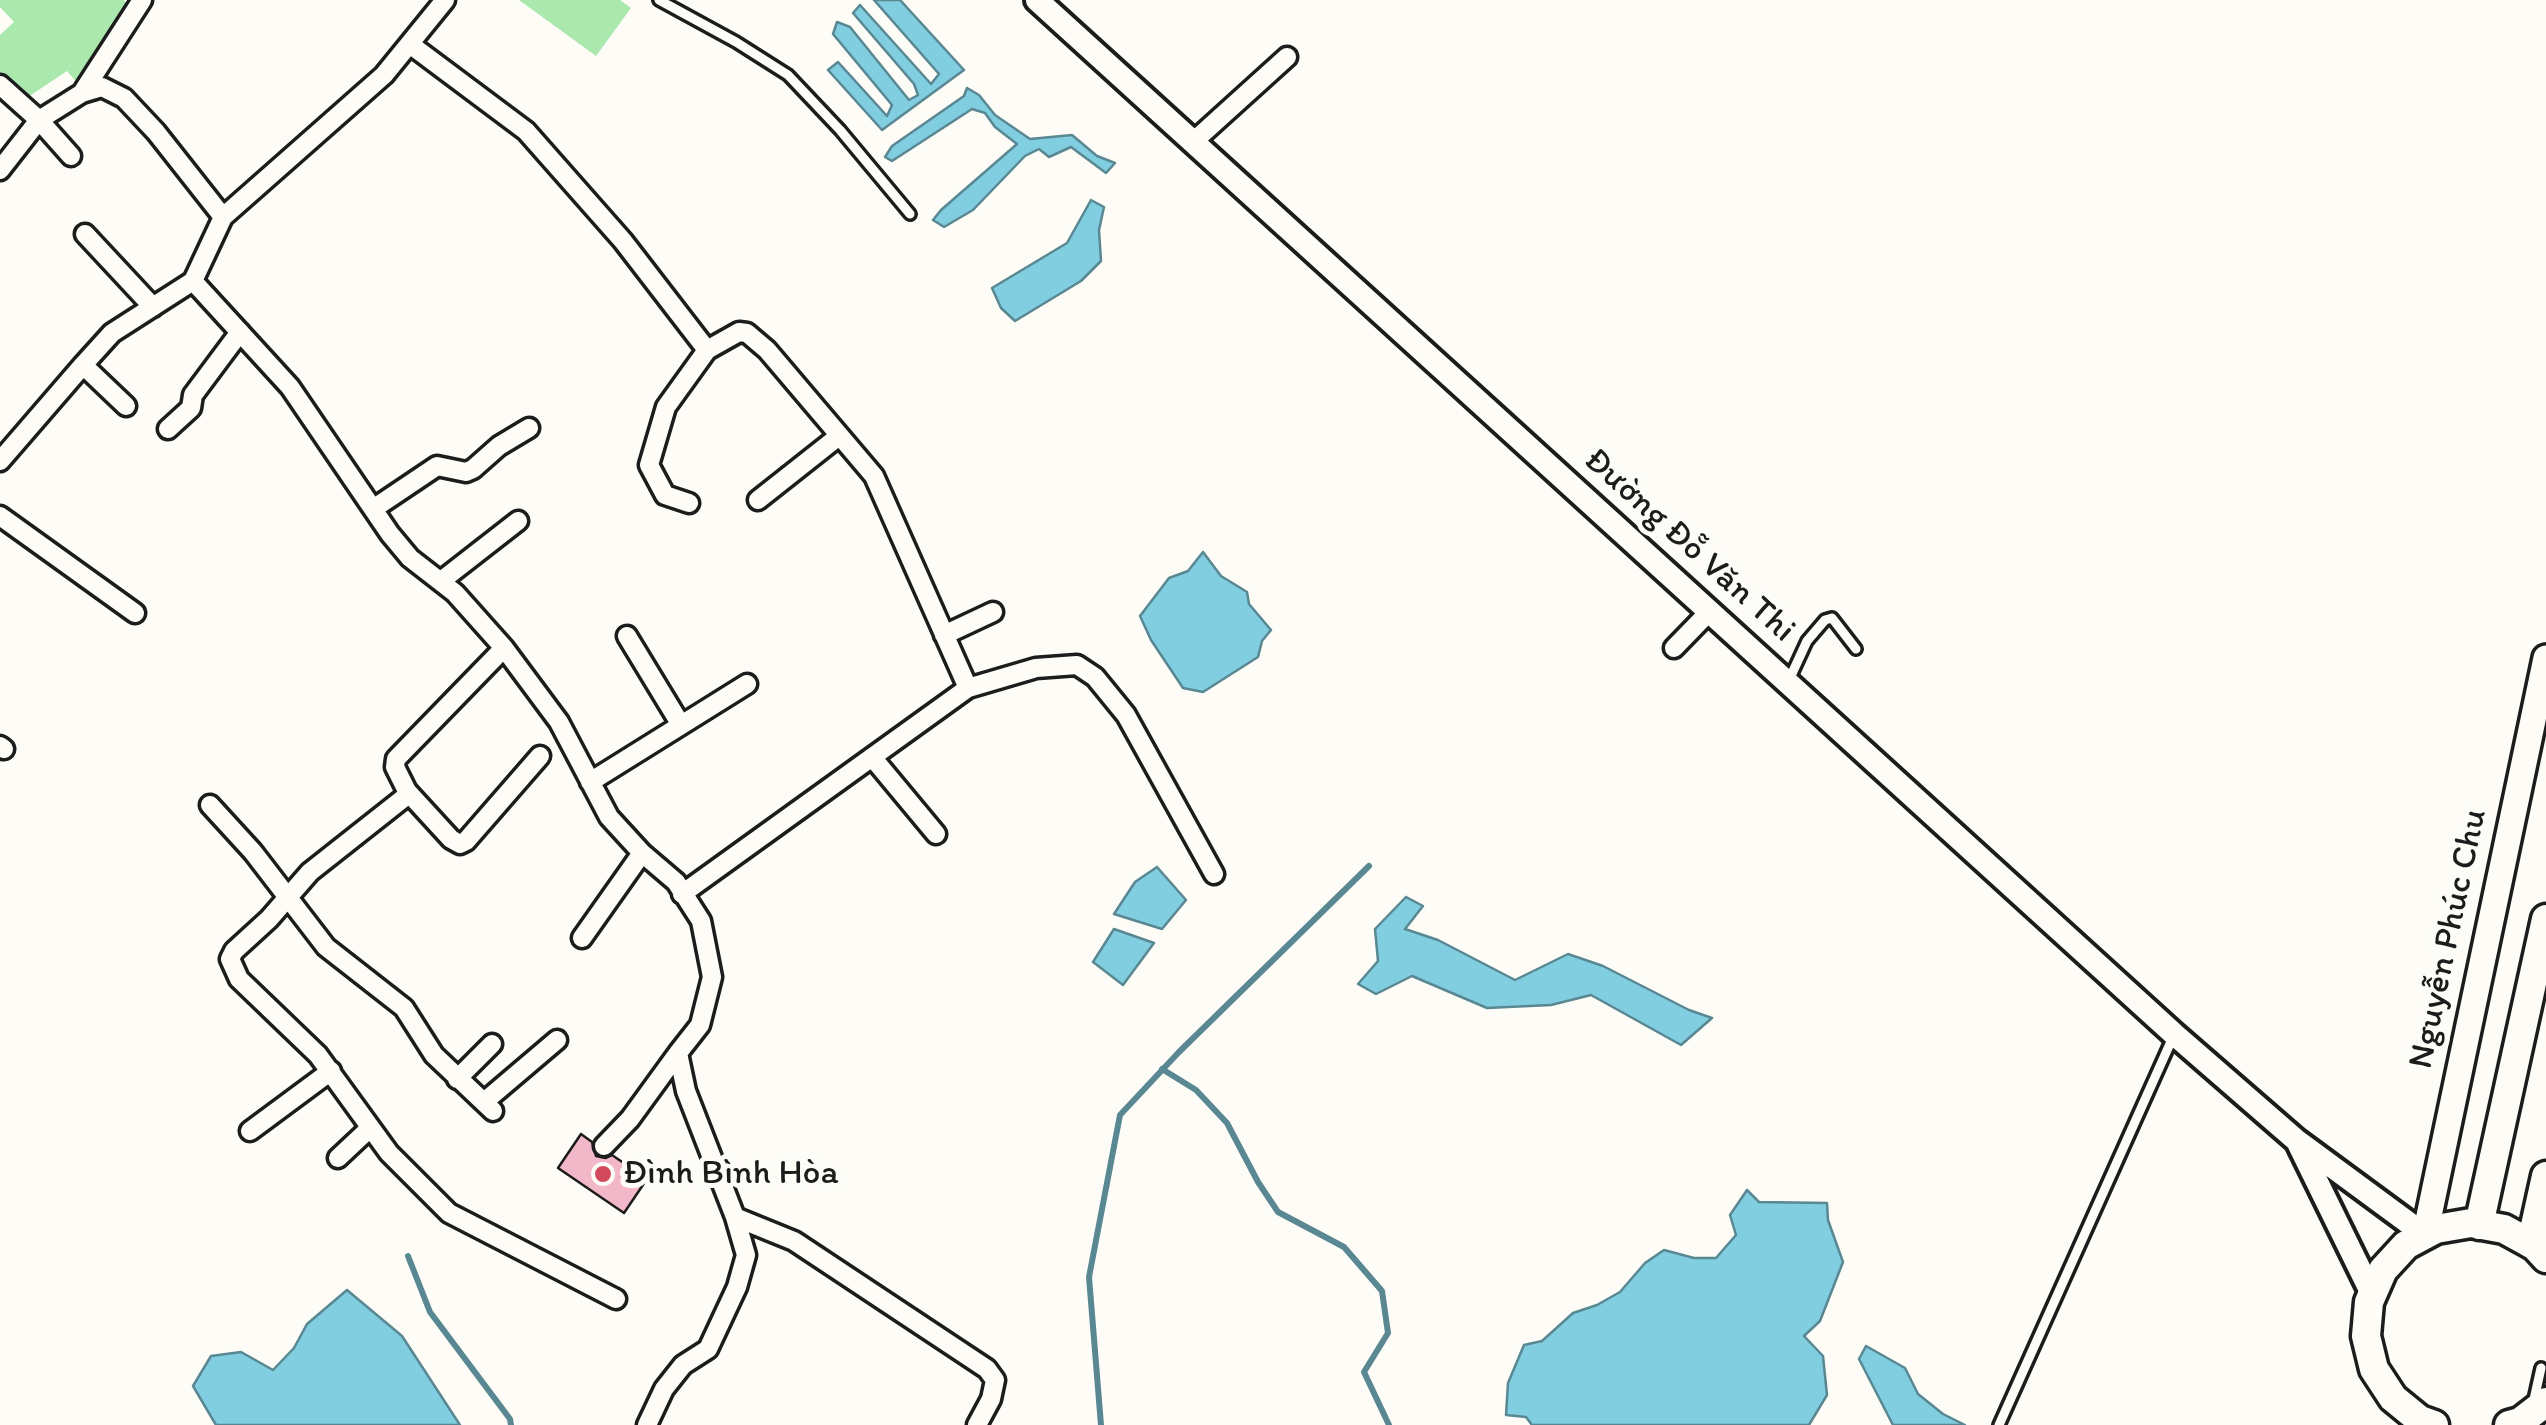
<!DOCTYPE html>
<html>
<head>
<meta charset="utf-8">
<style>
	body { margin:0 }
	canvas { display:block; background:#fdfcf7 }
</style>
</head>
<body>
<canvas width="2546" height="1425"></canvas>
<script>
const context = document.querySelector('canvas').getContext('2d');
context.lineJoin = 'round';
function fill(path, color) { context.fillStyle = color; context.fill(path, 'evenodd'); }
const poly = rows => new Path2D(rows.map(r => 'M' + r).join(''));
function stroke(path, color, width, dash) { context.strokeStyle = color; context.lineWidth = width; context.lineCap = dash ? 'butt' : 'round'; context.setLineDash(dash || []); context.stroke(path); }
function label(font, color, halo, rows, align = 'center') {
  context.font = font + ' Itim,sans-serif'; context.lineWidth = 10; context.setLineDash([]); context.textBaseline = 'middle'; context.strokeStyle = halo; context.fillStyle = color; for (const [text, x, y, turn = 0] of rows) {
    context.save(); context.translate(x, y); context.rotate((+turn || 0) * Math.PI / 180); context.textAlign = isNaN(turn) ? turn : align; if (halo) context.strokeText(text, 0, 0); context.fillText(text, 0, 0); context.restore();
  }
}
fill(poly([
	[0,0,124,0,129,7,79,85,67,71,25,99,0,76,0,35,14,22,0,7],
	[519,0,620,0,631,8,596,56]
]), '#abe8ae');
const water = poly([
	[874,0,900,0,964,70,882,130,828,70,838,62,887,116,892,105,833,34,837,22,850,27,909,100,918,95,914,84,853,13,860,5,931,84,939,74,874,0],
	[967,88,979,95,995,115,1030,139,1072,135,1097,156,1115,163,1106,173,1071,147,1049,157,1039,149,1025,156,973,210,944,227,933,220,941,210,1017,144,995,127,985,113,972,109,892,161,885,157,892,146,964,96,967,88],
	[1091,200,1104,207,1099,230,1101,261,1081,281,1015,321,1001,308,992,288,1067,243,1091,200],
	[1203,552,1221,576,1247,592,1249,604,1271,630,1262,641,1258,657,1203,692,1183,688,1151,640,1140,616,1169,578,1188,571,1203,552],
	[1157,867,1186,900,1162,929,1114,914,1135,882,1157,867],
	[1406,897,1423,906,1405,929,1438,940,1515,980,1568,954,1603,966,1689,1010,1712,1018,1681,1045,1591,995,1551,1005,1487,1008,1412,976,1376,994,1358,984,1378,961,1375,929,1406,897],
	[1114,929,1154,943,1123,985,1093,962,1114,929],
	[1747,1190,1759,1202,1827,1203,1828,1220,1843,1262,1820,1321,1804,1336,1823,1356,1827,1395,1809,1425,1532,1425,1526,1417,1506,1415,1508,1383,1524,1345,1542,1341,1573,1313,1597,1305,1620,1292,1645,1263,1664,1250,1694,1258,1716,1258,1736,1235,1730,1215,1747,1190],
	[347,1290,402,1336,460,1425,216,1425,193,1386,211,1356,241,1352,273,1370,294,1348,307,1324,347,1290],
	[1866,1346,1905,1368,1918,1394,1943,1414,1965,1425,1893,1425,1859,1359,1866,1346]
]);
fill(water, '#82cee1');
stroke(water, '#598792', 2.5);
stroke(poly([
	[1162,1069,1196,1090,1227,1123,1258,1182,1278,1212,1344,1247,1382,1291,1388,1333,1364,1372,1389,1425],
	[408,1256,430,1312,510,1419,511,1425],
	[1101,1425,1089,1277,1120,1115,1179,1052,1369,866]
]), '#598792', 6);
const building = poly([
	[581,1134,592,1142,596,1156,606,1158,612,1155,647,1179,624,1213,558,1168,581,1134]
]);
fill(building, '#f2b8ca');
stroke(building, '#1c1c1c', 2.5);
const service = poly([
	[659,0,736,42,788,75,840,130,910,214],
	[1789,680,1807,641,1825,620,1832,618,1856,649],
	[2533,1404,2541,1368],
	[1999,1425,2173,1037]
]);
const minor = poly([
	[411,45,526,131,623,241,707,350,739,332,747,333,767,350,874,476,968,688,682,894],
	[0,85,39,120,71,156],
	[82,93,142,0],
	[1193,142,1287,57],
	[0,170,39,120,82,93,102,87,124,98,156,132,223,217,193,281,290,387,390,534,410,558,455,593,504,648,559,722,609,817,642,853,676,882,701,921,712,977,700,1025,678,1053,686,1091,735,1217,746,1255,737,1287,708,1349,683,1365,664,1389,647,1425],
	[223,217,384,75,445,0],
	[85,234,153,307],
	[126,406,83,365,112,333,193,281],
	[168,429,191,408,193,395,240,332],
	[0,461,83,365],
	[758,500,839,436],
	[689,503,665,495,649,465,666,407,707,350],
	[373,509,437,466,466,472,473,469,499,446,529,428],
	[0,516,135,613],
	[441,581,518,521],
	[944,635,993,612],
	[627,636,681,725],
	[504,648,396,759,395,767,407,791,405,797,310,872,269,919,234,951,230,959,239,979,318,1055,389,1153,449,1213,616,1299],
	[1674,648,1709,612],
	[968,688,1036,668,1077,665,1095,677,1126,715,1214,874],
	[0,746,4,749],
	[872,757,936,834],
	[590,782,747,684],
	[407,791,451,839,460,844,466,841,540,756],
	[210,805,253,852,326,947,404,1008,434,1055,493,1111],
	[582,938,642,853],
	[457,1079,492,1044],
	[484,1102,557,1040],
	[250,1131,331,1071],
	[604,1146,630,1119,678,1053],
	[338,1158,370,1128],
	[735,1217,794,1241,987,1369,995,1380,991,1399,977,1425]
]);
const tertiary = poly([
	[1037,0,2174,1034,2296,1140,2425,1235],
	[2298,1143,2372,1294]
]);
const secondary = poly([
	[2425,1235,2546,658]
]);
const primary = poly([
	[2479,1225,2546,919],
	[2531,1244,2546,1176],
	[2434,1425,2420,1420,2393,1398,2374,1369,2366,1336,2369,1302,2383,1270,2406,1245,2436,1229,2471,1223,2504,1229,2535,1246,2546,1258],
	[2509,1425,2520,1422,2546,1402]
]);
stroke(service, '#1c1c1c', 16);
stroke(minor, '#1c1c1c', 25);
stroke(tertiary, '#1c1c1c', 30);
stroke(secondary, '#1c1c1c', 32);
stroke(primary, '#1c1c1c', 35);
stroke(service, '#fdfcf7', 9);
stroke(minor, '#fdfcf7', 18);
stroke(tertiary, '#fdfcf7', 22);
stroke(secondary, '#fdfcf7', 25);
stroke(primary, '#fdfcf7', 28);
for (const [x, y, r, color] of [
	[603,1174,10,"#d1495b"]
]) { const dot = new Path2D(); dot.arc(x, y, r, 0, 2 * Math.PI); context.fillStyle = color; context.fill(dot); stroke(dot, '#fdfcf7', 4); }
label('35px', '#1c1c1c', '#fdfcf7', [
	["Đường Đỗ Văn Thi",1689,546,42],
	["Nguyễn Phúc Chu",2449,939,-78]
]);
label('35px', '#1c1c1c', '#fdfcf7', [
	["Đình Bình Hòa",623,1174]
], 'left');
</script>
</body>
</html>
